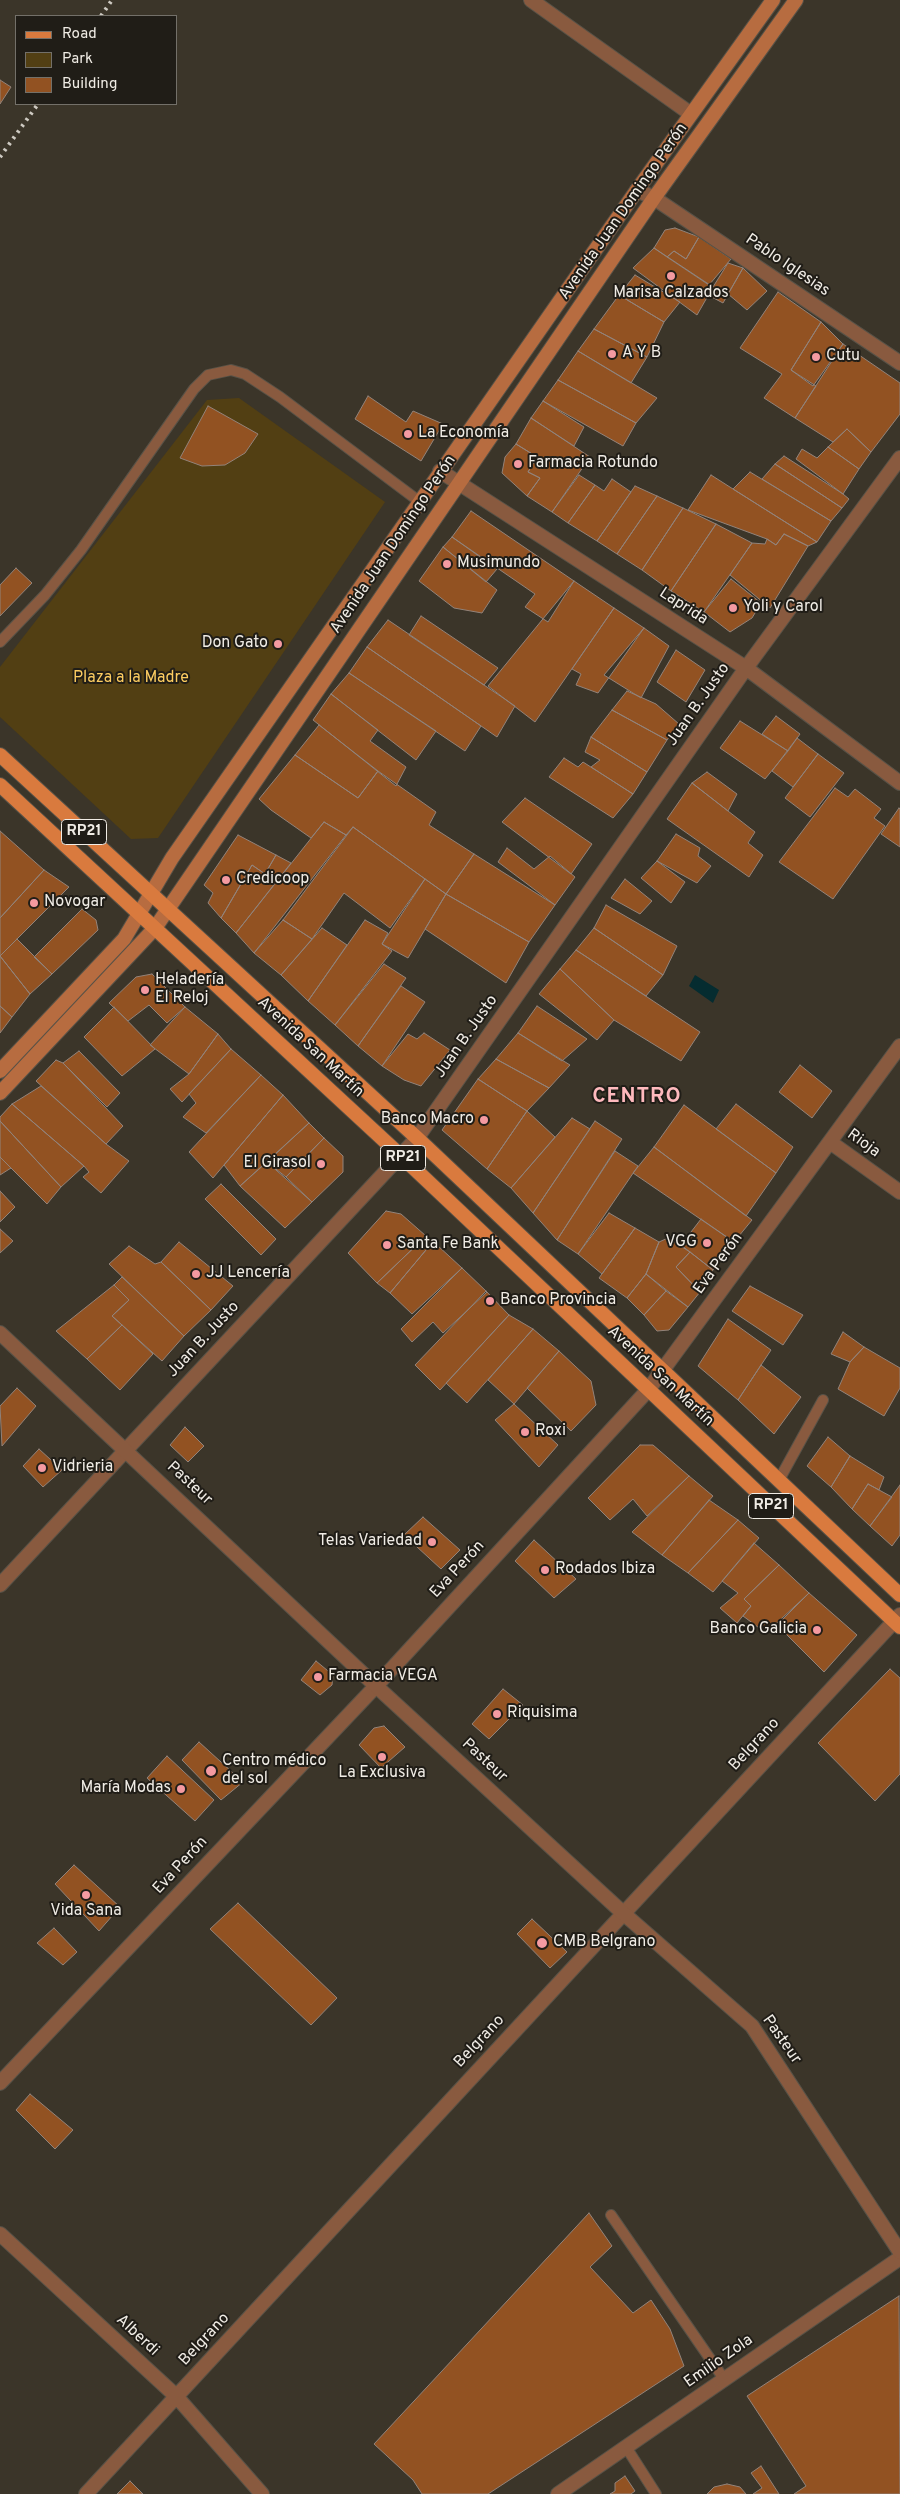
<!DOCTYPE html>
<html>
<head>
<meta charset="utf-8">
<style>
	body { margin:0 }
	#map { position:relative; width:900px; height:2494px; overflow:hidden; background:#3b3529; font-family:Overpass,sans-serif }
	canvas { display:block }
	.legend { position:absolute; left:15px; top:15px; width:162px; height:90px; box-sizing:border-box; background:#201d17; border:1px solid #737069; margin:0; padding:6px 9px; list-style:none; font-size:15px; color:#f0ece5 }
	.legend li { display:flex; align-items:center; gap:10px; height:25px }
	.legend b { width:25px; border:1px solid #737069 }
</style>
</head>
<body>
<div id="map">
<canvas width="900" height="2494"></canvas>
<ul class="legend">
<li><b style="height:6px;background:#d97a3e"></b>Road</li>
<li><b style="height:14px;background:#523f13"></b>Park</li>
<li><b style="height:14px;background:#925222"></b>Building</li>
</ul>
</div>
<script>
const context = document.querySelector('canvas').getContext('2d');
context.lineJoin = 'round';
function fill(path, color) { context.fillStyle = color; context.fill(path, 'evenodd'); }
const poly = rows => new Path2D(rows.map(r => 'M' + r).join(''));
function stroke(path, color, width, dash) { context.strokeStyle = color; context.lineWidth = width; context.lineCap = dash ? 'butt' : 'round'; context.setLineDash(dash || []); context.stroke(path); }
function label(font, color, halo, rows, align = 'center') {
  context.font = font + ' Overpass,sans-serif'; context.lineWidth = 4; context.setLineDash([]); context.textBaseline = 'middle'; context.strokeStyle = halo; context.fillStyle = color; for (const [text, x, y, turn = 0] of rows) {
    context.save(); context.translate(x, y); context.rotate((+turn || 0) * Math.PI / 180); context.textAlign = isNaN(turn) ? turn : align; if (halo) context.strokeText(text, 0, 0); context.fillText(text, 0, 0); context.restore();
  }
}
fill(poly([
	[239,398,385,502,158,838,131,839,0,717,0,667,207,400]
]), '#523f13');
fill(poly([
	[695,975,719,990,713,1003,689,986]
]), '#052c30');
const building = poly([
	[0,80,11,87,0,104,0,80],
	[675,228,699,237,686,259,674,251,667,257,654,248,665,230,675,228],
	[699,237,731,259,709,285,667,257,674,251,686,259,699,237],
	[654,248,713,287,697,315,633,268,654,248],
	[728,263,743,268,723,303,708,295,728,263],
	[743,268,767,291,747,310,728,294,743,268],
	[635,275,680,302,664,322,619,295,635,275],
	[778,292,821,322,791,370,816,386,795,418,764,398,782,374,740,348,778,292],
	[619,295,664,322,647,357,594,329,619,295],
	[821,322,843,344,813,386,791,370,821,322],
	[594,329,647,357,631,383,578,351,594,329],
	[843,344,900,383,900,414,871,452,847,429,833,442,795,418,843,344],
	[578,351,657,398,636,423,558,380,578,351],
	[558,380,636,423,623,446,543,401,558,380],
	[368,396,406,422,413,411,443,424,421,461,355,419,368,396],
	[543,401,584,427,574,446,531,418,543,401],
	[208,406,258,434,245,453,225,465,202,466,180,458,208,406],
	[531,418,590,457,552,512,527,496,540,478,528,472,537,457,516,444,531,418],
	[847,429,871,452,859,469,828,447,847,429],
	[516,444,537,457,528,472,540,478,527,496,502,473,505,457,516,444],
	[828,447,859,469,843,494,796,459,802,449,817,458,828,447],
	[784,456,843,494,849,499,842,508,775,464,784,456],
	[775,464,842,508,831,521,762,479,775,464],
	[750,472,831,521,817,542,733,489,750,472],
	[579,475,595,485,568,523,552,512,579,475],
	[711,475,733,489,817,542,808,546,784,534,776,545,767,539,688,510,711,475],
	[612,479,631,492,597,541,568,523,595,485,604,491,612,479],
	[635,486,657,496,617,554,597,541,635,486],
	[657,496,683,508,642,570,617,554,657,496],
	[683,508,716,524,671,591,642,570,683,508],
	[471,511,574,581,548,622,525,607,535,594,452,537,471,511],
	[716,524,752,543,704,612,671,591,716,524],
	[784,534,808,546,770,608,730,575,752,543,765,544,767,539,776,545,784,534],
	[452,537,497,569,486,582,443,547,452,537],
	[443,547,497,590,482,613,454,608,419,581,443,547],
	[16,568,32,583,0,616,0,585,16,568],
	[731,579,761,603,752,618,730,632,704,612,731,579],
	[574,581,614,608,535,722,488,686,574,581],
	[614,608,644,628,598,693,576,685,581,674,572,669,614,608],
	[421,616,498,668,484,685,409,635,421,616],
	[388,620,515,706,497,737,367,647,388,620],
	[644,628,669,646,641,698,604,675,644,628],
	[367,647,481,726,465,751,349,673,367,647],
	[676,650,705,670,686,702,657,682,676,650],
	[349,673,436,731,416,760,331,694,349,673],
	[627,691,656,704,679,724,667,740,612,710,627,691],
	[331,694,378,730,370,741,406,767,396,786,313,720,331,694],
	[612,710,667,740,647,772,591,737,612,710],
	[776,716,800,734,788,751,762,734,776,716],
	[740,721,788,751,765,779,720,748,740,721],
	[319,725,378,771,358,798,295,755,319,725],
	[591,737,647,772,633,794,591,767,600,760,585,752,591,737],
	[797,738,818,754,793,787,772,771,797,738],
	[818,754,844,773,810,817,785,798,818,754],
	[295,755,358,798,378,771,436,812,429,825,474,854,446,894,353,827,346,835,324,822,311,838,271,810,259,799,295,755],
	[564,758,578,767,583,762,633,794,613,818,549,777,564,758],
	[707,772,737,794,728,811,692,783,707,772],
	[692,783,755,832,748,843,763,855,749,877,667,819,692,783],
	[835,788,848,797,855,789,881,809,874,818,885,826,833,899,779,862,835,788],
	[525,798,592,844,571,874,502,822,525,798],
	[899,808,900,809,900,847,881,834,899,808],
	[324,822,346,835,254,953,236,933,324,822],
	[353,827,425,879,390,928,344,893,312,939,283,920,353,827],
	[0,831,44,870,0,918,0,831],
	[676,834,700,848,698,856,711,866,697,883,657,861,676,834],
	[238,835,276,855,265,874,252,865,221,918,208,903,213,893,204,885,238,835],
	[507,848,534,869,550,856,575,877,555,905,498,862,507,848],
	[474,854,555,905,529,942,446,894,474,854],
	[276,855,291,863,236,933,221,918,252,865,265,874,276,855],
	[657,861,685,882,671,903,641,878,657,861],
	[44,870,69,887,0,956,0,918,44,870],
	[425,879,446,894,408,958,382,944,425,879],
	[625,879,652,901,640,914,611,898,625,879],
	[446,894,529,942,506,983,425,929,446,894],
	[606,905,677,946,663,975,594,928,606,905],
	[82,909,96,920,98,930,52,974,34,957,82,909],
	[283,920,312,939,281,975,254,953,283,920],
	[365,920,388,933,382,944,392,951,335,1025,308,1001,365,920],
	[322,928,347,945,308,1001,281,975,322,928],
	[594,928,663,975,646,996,576,950,594,928],
	[17,939,52,974,30,994,0,956,17,939],
	[576,950,700,1032,681,1061,614,1020,560,969,576,950],
	[0,956,30,994,12,1017,0,1006,0,956],
	[384,964,406,978,358,1046,335,1025,384,964],
	[560,969,614,1020,597,1040,539,994,560,969],
	[152,974,185,1007,167,1023,149,1005,128,1021,109,1003,136,977,152,974],
	[401,986,425,1002,382,1066,358,1046,401,986],
	[0,1006,12,1017,0,1033,0,1006],
	[537,1006,587,1039,562,1061,518,1033,537,1006],
	[114,1007,155,1049,122,1076,84,1037,114,1007],
	[185,1007,218,1034,189,1074,150,1045,185,1007],
	[424,1033,450,1050,421,1086,404,1080,382,1066,408,1034,417,1039,424,1033],
	[518,1033,570,1065,549,1088,496,1059,518,1033],
	[218,1034,231,1049,182,1102,170,1089,189,1074,218,1034],
	[231,1049,261,1075,206,1133,183,1117,196,1103,189,1094,231,1049],
	[79,1051,120,1093,107,1107,63,1063,79,1051],
	[496,1059,549,1088,527,1111,478,1079,496,1059],
	[56,1060,63,1063,123,1126,106,1144,36,1081,56,1060],
	[800,1065,832,1091,812,1118,779,1092,800,1065],
	[261,1075,283,1095,213,1178,189,1152,261,1075],
	[478,1079,527,1111,487,1169,442,1130,478,1079],
	[41,1086,106,1144,129,1161,101,1193,83,1177,89,1172,84,1166,12,1104,41,1086],
	[283,1095,309,1123,240,1186,224,1165,283,1095],
	[12,1104,84,1166,61,1187,0,1121,0,1117,12,1104],
	[736,1104,793,1147,776,1173,716,1129,736,1104],
	[684,1105,776,1173,746,1216,654,1147,684,1105],
	[527,1111,555,1137,511,1188,487,1169,527,1111],
	[572,1118,590,1129,533,1213,511,1188,572,1118],
	[0,1121,61,1187,47,1204,0,1157,0,1121],
	[595,1121,622,1139,557,1240,533,1213,595,1121],
	[309,1123,324,1138,286,1177,267,1162,309,1123],
	[324,1138,343,1156,343,1172,312,1202,286,1177,324,1138],
	[654,1147,752,1220,734,1242,633,1173,654,1147],
	[615,1151,638,1166,578,1254,557,1240,615,1151],
	[0,1157,11,1168,0,1175,0,1157],
	[267,1162,312,1202,285,1228,240,1186,267,1162],
	[221,1184,276,1239,261,1255,205,1199,221,1184],
	[0,1191,15,1207,0,1222,0,1191],
	[386,1211,401,1214,426,1236,377,1283,348,1253,386,1211],
	[609,1213,635,1228,602,1274,578,1254,609,1213],
	[701,1219,734,1242,713,1270,681,1245,701,1219],
	[635,1228,659,1242,646,1274,627,1298,599,1278,635,1228],
	[0,1229,13,1241,0,1253,0,1229],
	[426,1236,431,1244,390,1293,377,1283,426,1236],
	[668,1238,690,1252,676,1267,700,1292,688,1307,646,1274,659,1242,668,1238],
	[179,1242,233,1286,211,1310,161,1262,179,1242],
	[431,1244,437,1245,462,1268,412,1314,390,1293,431,1244],
	[129,1246,155,1264,161,1262,211,1310,184,1336,109,1264,129,1246],
	[690,1252,713,1270,700,1292,676,1267,690,1252],
	[462,1268,487,1292,443,1333,433,1322,412,1342,401,1329,462,1268],
	[646,1274,666,1291,644,1315,627,1298,646,1274],
	[122,1277,184,1336,162,1361,112,1316,129,1300,114,1285,122,1277],
	[114,1285,129,1300,112,1316,122,1325,87,1359,56,1331,114,1285],
	[750,1286,803,1315,783,1345,732,1311,750,1286],
	[486,1291,509,1315,440,1390,415,1365,486,1291],
	[666,1291,688,1307,669,1330,657,1331,644,1315,666,1291],
	[509,1315,533,1329,467,1403,446,1383,509,1315],
	[728,1319,771,1350,738,1400,698,1366,728,1319],
	[122,1325,153,1354,120,1390,87,1359,122,1325],
	[533,1329,559,1351,514,1404,488,1380,533,1329],
	[843,1332,864,1347,850,1362,831,1354,843,1332],
	[864,1347,900,1368,900,1388,884,1416,838,1389,850,1362,864,1347],
	[559,1351,591,1381,596,1405,571,1431,527,1388,559,1351],
	[761,1365,801,1397,774,1434,738,1400,761,1365],
	[17,1388,36,1406,2,1446,0,1406,17,1388],
	[514,1404,558,1445,539,1467,495,1420,514,1404],
	[185,1427,204,1446,188,1462,170,1445,185,1427],
	[828,1437,850,1456,831,1487,807,1466,828,1437],
	[640,1445,653,1445,689,1476,647,1516,633,1499,610,1520,588,1498,640,1445],
	[39,1449,62,1470,43,1487,23,1466,39,1449],
	[850,1456,884,1477,879,1490,868,1484,852,1509,831,1487,850,1456],
	[689,1476,713,1496,662,1555,632,1532,689,1476],
	[868,1484,892,1497,870,1526,852,1509,868,1484],
	[900,1485,900,1535,892,1546,870,1526,900,1485],
	[709,1500,738,1520,688,1573,662,1555,709,1500],
	[423,1517,460,1550,441,1569,404,1535,423,1517],
	[738,1520,759,1538,713,1592,688,1573,738,1520],
	[534,1540,576,1579,554,1598,515,1561,534,1540],
	[754,1543,779,1565,744,1599,751,1606,737,1623,720,1608,738,1593,722,1581,754,1543],
	[779,1565,809,1593,766,1633,743,1616,751,1606,744,1599,779,1565],
	[809,1593,857,1635,824,1672,777,1625,809,1593],
	[316,1661,333,1675,332,1685,320,1695,301,1680,316,1661],
	[890,1669,900,1678,900,1774,875,1801,818,1743,890,1669],
	[503,1689,523,1705,489,1739,472,1724,503,1689],
	[384,1726,405,1747,381,1768,359,1745,374,1728,384,1726],
	[199,1742,243,1782,221,1800,182,1760,199,1742],
	[167,1756,214,1800,195,1821,147,1778,167,1756],
	[74,1865,120,1907,99,1931,55,1884,74,1865],
	[238,1903,337,1998,311,2025,210,1929,238,1903],
	[532,1919,567,1952,550,1968,517,1934,532,1919],
	[54,1928,77,1952,63,1965,37,1943,54,1928],
	[30,2094,73,2130,55,2149,16,2110,30,2094],
	[589,2213,612,2246,590,2267,633,2313,651,2300,670,2329,684,2366,488,2494,422,2494,413,2480,374,2444,589,2213],
	[899,2296,900,2494,794,2494,806,2486,747,2396,899,2296],
	[761,2466,779,2494,753,2494,762,2488,751,2473,761,2466],
	[625,2476,635,2491,631,2494,610,2494,615,2491,615,2483,625,2476],
	[130,2481,143,2494,117,2494,130,2481],
	[727,2484,740,2487,746,2494,707,2494,714,2487,727,2484]
]);
fill(building, '#925222');
stroke(building, '#92837a', 1);
const service = poly([
	[0,642,45,595,81,550,194,389,208,375,231,370,245,374,280,397,420,502],
	[779,1480,823,1400],
	[611,2215,724,2379],
	[626,2447,656,2494]
]);
const minor = poly([
	[531,0,691,114],
	[637,190,654,198,900,363],
	[440,471,746,668,900,783],
	[830,1142,900,1192],
	[0,1585,417,1138,746,668,900,458],
	[0,2083,376,1686,648,1390,900,1046],
	[0,2234,176,2396,262,2494],
	[86,2494,900,1615],
	[558,2494,900,2258]
]);
const tertiary = poly([
	[0,1333,376,1686,623,1913,752,2026,900,2252]
]);
const secondary = poly([
	[0,1071,124,939,172,858,637,190,773,0],
	[0,1093,155,928,654,198,796,0]
]);
const primary = poly([
	[0,755,417,1138,900,1595],
	[0,785,401,1156,900,1627]
]);
stroke(service, '#585247', 12);
stroke(minor, '#585247', 16);
stroke(tertiary, '#585247', 16);
stroke(secondary, '#585247', 16);
stroke(primary, '#585247', 16);
stroke(service, '#895a3f', 10);
stroke(minor, '#895a3f', 14);
stroke(tertiary, '#895a3f', 14);
stroke(secondary, '#b76c40', 14);
stroke(primary, '#d97a3e', 14);
stroke(poly([
	[101,16,112,0],
	[0,157,38,104]
]), '#cecac2', 4, [2.5, 5]);
for (const [x, y, r, color] of [
	[671,276,5,"#f49aa1"],
	[612,354,5,"#f49aa1"],
	[816,357,5,"#f49aa1"],
	[408,434,5,"#f49aa1"],
	[518,464,5,"#f49aa1"],
	[447,564,5,"#f49aa1"],
	[733,608,5,"#f49aa1"],
	[278,644,5,"#f49aa1"],
	[226,880,5,"#f49aa1"],
	[34,903,5,"#f49aa1"],
	[145,990,5,"#f49aa1"],
	[484,1120,5,"#f49aa1"],
	[321,1164,5,"#f49aa1"],
	[707,1243,5,"#f49aa1"],
	[387,1245,5,"#f49aa1"],
	[196,1274,5,"#f49aa1"],
	[490,1301,5,"#f49aa1"],
	[525,1432,5,"#f49aa1"],
	[42,1468,5,"#f49aa1"],
	[432,1542,5,"#f49aa1"],
	[545,1570,5,"#f49aa1"],
	[817,1630,5,"#f49aa1"],
	[318,1677,5,"#f49aa1"],
	[497,1714,5,"#f49aa1"],
	[382,1757,5,"#f49aa1"],
	[211,1771,6,"#f49aa1"],
	[181,1789,5,"#f49aa1"],
	[86,1895,5,"#f49aa1"],
	[542,1943,6,"#f49aa1"]
]) { const dot = new Path2D(); dot.arc(x, y, r, 0, 2 * Math.PI); context.fillStyle = color; context.fill(dot); stroke(dot, '#201d17', 2); }
for (const [x, y, w] of [
	[84,832,45],
	[403,1158,45],
	[771,1506,45]
]) { const box = new Path2D(); box.roundRect(x - w / 2, y - 12.5, w, 25, 4); context.fillStyle = '#201d17'; context.fill(box); stroke(box, '#f0ece5', 1); }
label('bold 15px', '#f0ece5', null, [
	["RP21",84,832],
	["RP21",403,1158],
	["RP21",771,1506]
]);
label('16px', '#f0ece5', '#201d17', [
	["Avenida Juan Domingo Perón",624,212,-55],
	["Pablo Iglesias",787,266,34],
	["Avenida Juan Domingo Perón",394,545,-56],
	["Laprida",683,607,33],
	["Juan B. Justo",699,705,-55],
	["Juan B. Justo",467,1037,-55],
	["Avenida San Martín",310,1048,43],
	["Rioja",863,1144,36],
	["Eva Perón",719,1264,-54],
	["Juan B. Justo",204,1340,-47],
	["Avenida San Martín",660,1377,43],
	["Pasteur",189,1484,43],
	["Eva Perón",458,1570,-47],
	["Belgrano",755,1745,-47],
	["Pasteur",484,1761,43],
	["Eva Perón",181,1866,-47],
	["Pasteur",781,2040,55],
	["Belgrano",480,2042,-47],
	["Alberdi",137,2336,43],
	["Belgrano",205,2340,-47],
	["Emilio Zola",719,2362,-35]
]);
label('16px', '#f0ece5', '#201d17', [
	["Marisa Calzados",671,294,"center"],
	["A Y B",622,354],
	["Cutu",826,357],
	["La Economía",418,434],
	["Farmacia Rotundo",528,464],
	["Musimundo",457,564],
	["Yoli y Carol",743,608],
	["Don Gato",268,644,"right"],
	["Credicoop",236,880],
	["Novogar",44,903],
	["Heladería",155,981],
	["El Reloj",155,999],
	["Banco Macro",474,1120,"right"],
	["El Girasol",311,1164,"right"],
	["VGG",697,1243,"right"],
	["Santa Fe Bank",397,1245],
	["JJ Lencería",206,1274],
	["Banco Provincia",500,1301],
	["Roxi",535,1432],
	["Vidrieria",52,1468],
	["Telas Variedad",422,1542,"right"],
	["Rodados Ibiza",555,1570],
	["Banco Galicia",807,1630,"right"],
	["Farmacia VEGA",328,1677],
	["Riquisima",507,1714],
	["Centro médico",222,1762],
	["del sol",222,1780],
	["La Exclusiva",382,1774,"center"],
	["María Modas",171,1789,"right"],
	["Vida Sana",86,1912,"center"],
	["CMB Belgrano",553,1943]
], 'left');
label('16px', '#fccc61', '#201d17', [
	["Plaza a la Madre",131,679]
]);
context.letterSpacing = '1px';
label('bold 21px', '#feb9bd', '#201d17', [
	["CENTRO",637,1098]
]);
context.letterSpacing = '0px';
</script>
</body>
</html>
